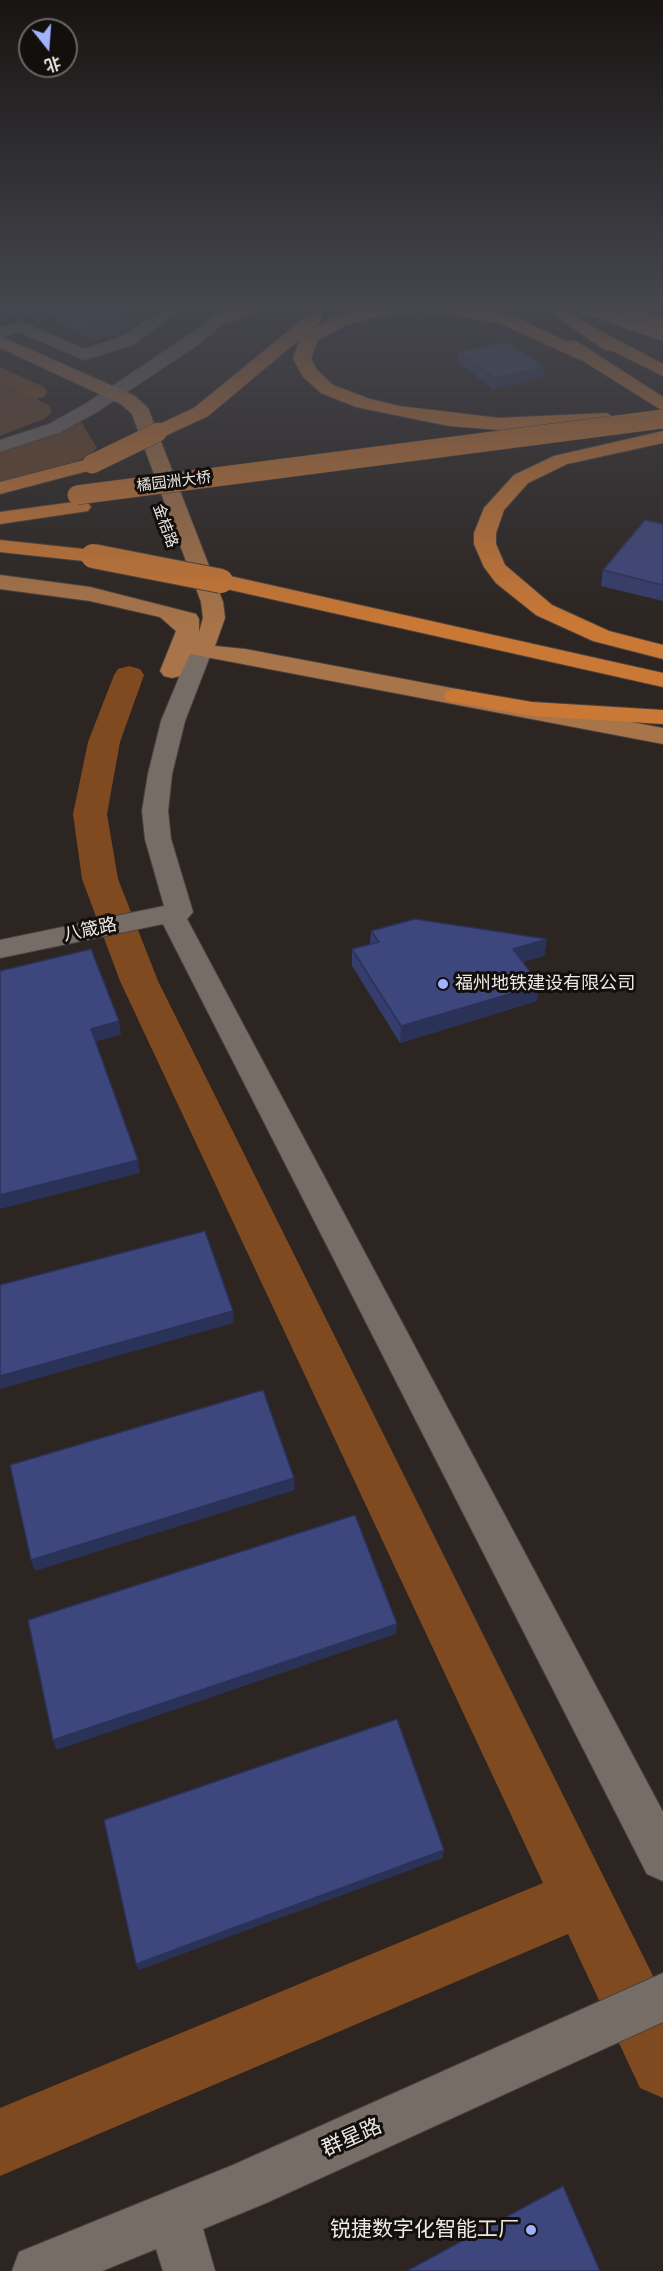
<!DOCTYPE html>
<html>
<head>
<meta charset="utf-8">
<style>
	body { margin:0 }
	#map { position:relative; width:663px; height:2271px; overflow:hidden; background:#2c2521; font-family:Rubik,"Noto Sans SC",sans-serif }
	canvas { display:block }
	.north { position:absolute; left:18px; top:18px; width:60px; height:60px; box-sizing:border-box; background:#120f0d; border:2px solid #6a6663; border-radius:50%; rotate:163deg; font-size:16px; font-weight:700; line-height:24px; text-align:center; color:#ede8e4 }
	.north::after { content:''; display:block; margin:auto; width:21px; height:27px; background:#a2b2fd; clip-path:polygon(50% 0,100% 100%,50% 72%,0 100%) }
</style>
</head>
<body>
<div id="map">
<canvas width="663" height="2271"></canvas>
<div class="north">北</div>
</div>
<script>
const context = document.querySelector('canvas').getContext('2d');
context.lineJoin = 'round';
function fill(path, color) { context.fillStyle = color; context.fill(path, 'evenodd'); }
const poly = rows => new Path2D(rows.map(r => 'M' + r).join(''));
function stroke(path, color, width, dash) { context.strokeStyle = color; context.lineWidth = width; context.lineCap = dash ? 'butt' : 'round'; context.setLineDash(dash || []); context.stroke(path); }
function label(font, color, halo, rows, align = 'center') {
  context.font = font + ' Rubik,"Noto Sans SC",sans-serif'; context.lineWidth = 6; context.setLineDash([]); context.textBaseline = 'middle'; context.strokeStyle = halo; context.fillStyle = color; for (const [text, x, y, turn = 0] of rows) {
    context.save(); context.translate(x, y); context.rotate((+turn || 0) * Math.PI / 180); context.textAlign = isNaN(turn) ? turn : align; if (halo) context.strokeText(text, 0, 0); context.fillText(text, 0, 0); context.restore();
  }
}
fill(poly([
	[0,381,49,405,52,412,44,419,0,436],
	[80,420,97,448,89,456,62,467,0,482,0,451]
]), '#694428');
fill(poly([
	[0,367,44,387,48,392,44,397,36,399,0,383,0,367],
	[129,666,140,669,144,675,120,742,107,814,118,879,158,981,663,1996,663,2098,640,2088,568,1934,0,2176,0,2108,543,1883,120,981,82,879,73,814,88,742,114,675,118,669,129,666]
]), '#7f4a20');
const minor = poly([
	[166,307,184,307,133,345,84,360,19,332,0,338,0,327,20,321,85,349,121,337,166,307],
	[226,307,243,307,199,344,97,412,61,432,0,452,0,440,49,424,85,404,187,336,226,307],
	[201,644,209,646,212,651,185,721,172,774,168,811,171,839,193,912,187,919,663,1812,663,1881,647,1874,163,924,0,958,0,940,164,906,145,839,142,811,148,774,161,721,190,651,193,646,201,644],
	[663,1973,663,2022,266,2203,203,2229,215,2271,163,2271,156,2249,102,2271,12,2271,19,2252,233,2165,663,1973]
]);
const major = poly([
	[614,307,635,307,663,320,663,331,616,311,614,307],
	[0,336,135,396,148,408,223,602,225,618,215,646,245,649,663,728,663,744,190,654,180,676,172,678,164,676,160,671,176,631,160,617,90,601,0,589,0,575,90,587,196,614,199,619,199,632,203,618,201,602,132,414,121,404,0,348,0,336]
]);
const highway = poly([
	[238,307,260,307,258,311,228,323,216,323,214,319,238,307],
	[376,307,466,307,512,316,566,341,576,341,663,397,663,411,583,361,501,324,458,315,423,312,383,315,346,325,318,340,311,358,317,370,333,385,370,399,399,406,499,418,607,413,616,419,607,425,499,430,449,426,356,407,321,393,303,377,293,358,300,339,208,416,165,436,151,436,148,432,151,428,194,408,309,314,321,314,323,318,312,329,334,317,376,307],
	[542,307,561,307,595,328,663,364,663,376,613,351,605,350,542,307],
	[574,307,597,307,663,330,663,341,576,311,574,307],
	[663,431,663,443,567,464,528,483,504,510,496,533,496,544,505,565,552,605,609,631,663,645,663,659,593,641,536,615,496,583,484,567,474,544,474,533,484,508,514,475,554,456,663,431],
	[92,458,99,460,102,464,99,468,0,494,0,482,92,458],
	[81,501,88,503,91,507,88,511,0,524,0,512,81,501],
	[0,540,93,550,101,551,104,556,101,561,93,562,0,552,0,540],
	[221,574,663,673,663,687,213,586,210,581,213,576,221,574],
	[456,689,532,702,663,710,663,724,532,716,447,701,444,696,447,691,456,689]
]);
stroke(minor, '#49423e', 2);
stroke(major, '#49423e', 2);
stroke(highway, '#49423e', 2);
fill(minor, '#766d67');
fill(major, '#a87449');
fill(highway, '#ca7835');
const highwayBridgeFar1 = poly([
	[92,464,158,432],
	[77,495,663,419]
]);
const highwayBridge = poly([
	[93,556,221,581]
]);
stroke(highwayBridgeFar1, '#49423e', 20, []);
stroke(highwayBridge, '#49423e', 26, []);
stroke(highwayBridgeFar1, '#ca7835', 19);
stroke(highwayBridge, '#ca7835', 24);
fill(poly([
	[0,307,122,307,130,328,121,334,92,341,42,311,17,319,0,311],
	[458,352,544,367,543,378,494,389,458,363],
	[663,524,663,601,601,586,603,570],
	[371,931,547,939,544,956,523,962,537,1001,400,1043,352,966,352,949,370,944]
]), '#353d6c');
fill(poly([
	[15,307,41,307,42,311,17,319],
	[128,310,130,328,121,334,92,341,89,322],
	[544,367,543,378,494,389,495,378],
	[547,939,544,956,511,966,513,949],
	[540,985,537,1001,400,1043,401,1026],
	[119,1021,121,1035,93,1042,91,1029],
	[138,1160,140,1173,0,1209,0,1195],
	[233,1311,234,1323,0,1389,0,1376],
	[294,1478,295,1490,35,1571,31,1560],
	[397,1624,396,1634,57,1750,53,1740],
	[444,1850,443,1858,139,1970,136,1964]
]), '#2b3258');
const building = poly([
	[63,307,122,307,128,310,119,316,89,322,63,307],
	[506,342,544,367,495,378,458,352,506,342],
	[645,520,663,524,663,585,603,570,645,520],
	[415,919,547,939,513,949,540,985,401,1026,352,949,379,942,371,931,415,919],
	[91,949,119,1021,91,1029,138,1160,0,1195,0,971,91,949],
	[205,1231,233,1311,0,1376,0,1285,205,1231],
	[263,1390,294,1478,31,1560,10,1465,263,1390],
	[355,1515,397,1624,53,1740,28,1620,355,1515],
	[397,1719,444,1850,136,1964,104,1820,397,1719],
	[563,2186,600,2271,407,2271,563,2186]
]);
fill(building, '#3e477d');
stroke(building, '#2b3258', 1.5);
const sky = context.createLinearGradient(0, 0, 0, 625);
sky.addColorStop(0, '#181412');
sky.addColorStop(0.49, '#45464e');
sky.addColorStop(1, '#45464e00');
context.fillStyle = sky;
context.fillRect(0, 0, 663, 625);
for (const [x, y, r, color] of [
	[443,984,6,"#a2b2fd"],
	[531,2230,6,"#a2b2fd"]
]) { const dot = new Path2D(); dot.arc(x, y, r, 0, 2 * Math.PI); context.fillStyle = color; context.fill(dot); stroke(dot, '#120f0d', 2); }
label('15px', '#ede8e4', '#120f0d', [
	["橘园洲大桥",174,482,-7],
	["金桔路",165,526,70]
]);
label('18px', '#ede8e4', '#120f0d', [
	["八箴路",90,930,-12]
]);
label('18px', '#ede8e4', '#120f0d', [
	["福州地铁建设有限公司",455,984]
], 'left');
label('21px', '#ede8e4', '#120f0d', [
	["群星路",352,2138,-24]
]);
label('21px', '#ede8e4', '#120f0d', [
	["锐捷数字化智能工厂",519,2230]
], 'right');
</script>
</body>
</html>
